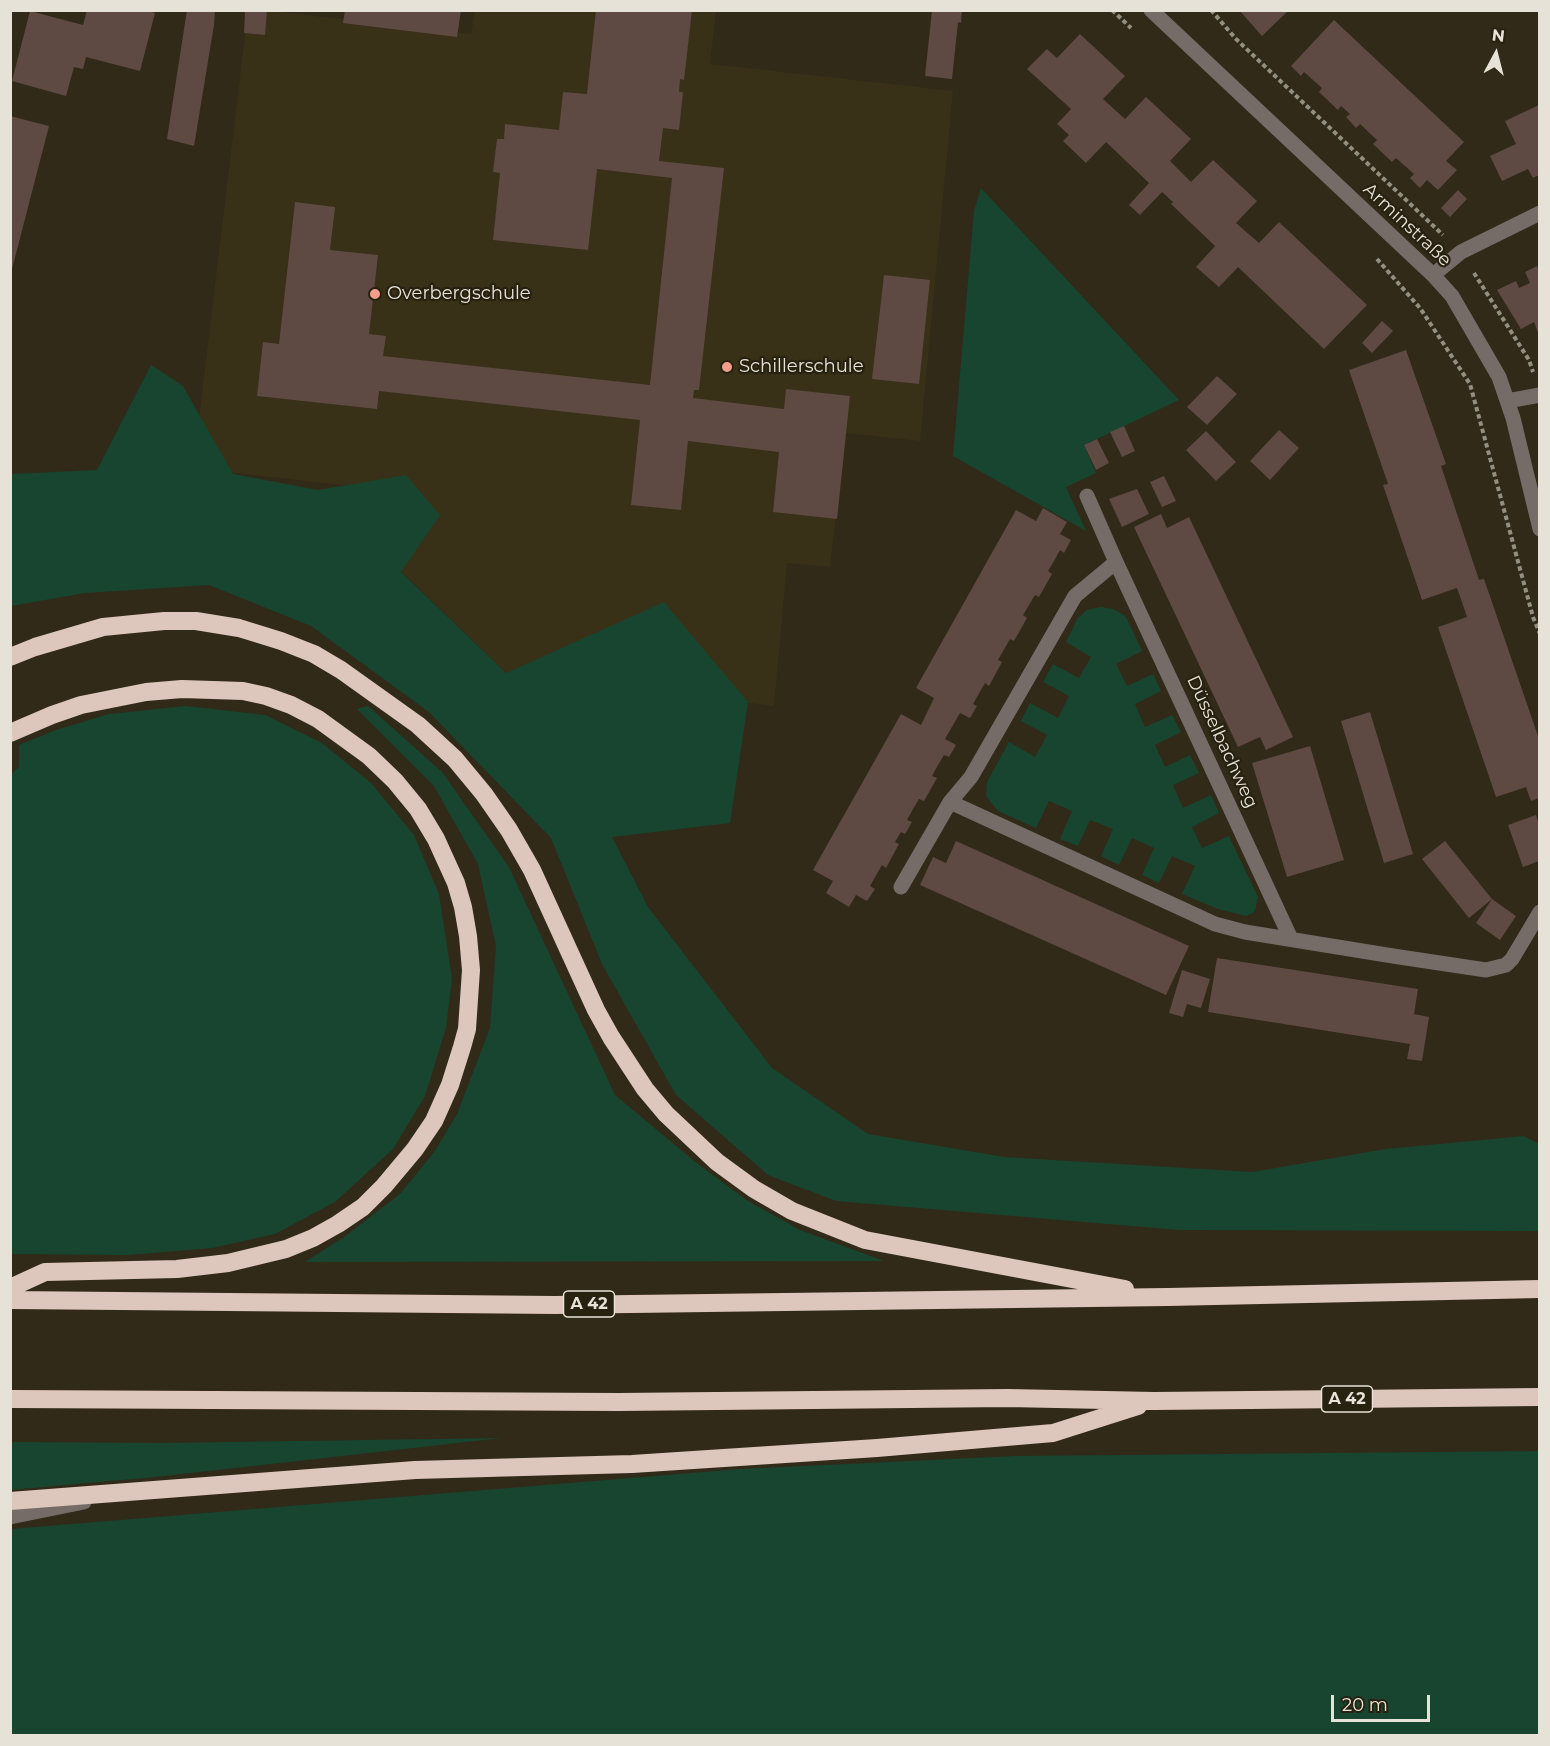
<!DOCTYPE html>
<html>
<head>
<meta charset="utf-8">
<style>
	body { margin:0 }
	#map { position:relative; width:1550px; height:1746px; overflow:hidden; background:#312a19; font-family:Montserrat,sans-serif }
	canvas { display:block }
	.frame { position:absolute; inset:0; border:12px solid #e6e2d7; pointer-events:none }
	.north { position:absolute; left:1466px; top:24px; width:60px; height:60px; -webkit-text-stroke:4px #272110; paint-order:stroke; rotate:7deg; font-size:16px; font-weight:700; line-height:24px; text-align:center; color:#e6e2d7 }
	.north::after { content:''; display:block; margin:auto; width:21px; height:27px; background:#e6e2d7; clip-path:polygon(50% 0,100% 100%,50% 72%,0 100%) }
	.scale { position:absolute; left:1331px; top:1695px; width:99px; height:27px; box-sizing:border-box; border:3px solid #e6e2d7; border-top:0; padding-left:8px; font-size:18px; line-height:21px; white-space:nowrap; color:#e6e2d7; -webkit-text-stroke:4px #272110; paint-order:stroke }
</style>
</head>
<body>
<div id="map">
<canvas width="1550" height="1746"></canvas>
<div class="frame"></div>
<div class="north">N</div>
<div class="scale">20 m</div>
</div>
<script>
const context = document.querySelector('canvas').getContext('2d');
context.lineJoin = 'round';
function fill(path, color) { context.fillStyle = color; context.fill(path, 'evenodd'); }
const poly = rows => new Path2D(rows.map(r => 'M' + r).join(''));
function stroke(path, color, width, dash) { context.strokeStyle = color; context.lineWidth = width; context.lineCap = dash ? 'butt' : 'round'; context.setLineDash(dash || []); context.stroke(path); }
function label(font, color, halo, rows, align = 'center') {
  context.font = font + ' Montserrat,sans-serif'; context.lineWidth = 4.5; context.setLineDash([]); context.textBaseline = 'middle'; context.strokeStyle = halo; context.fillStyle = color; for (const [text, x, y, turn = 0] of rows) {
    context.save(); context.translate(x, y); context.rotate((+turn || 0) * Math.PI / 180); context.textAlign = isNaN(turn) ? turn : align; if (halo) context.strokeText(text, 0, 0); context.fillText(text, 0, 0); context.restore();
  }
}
fill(poly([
	[248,11,272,11,471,34,475,11,716,11,710,64,953,91,920,441,845,433,830,567,787,563,774,706,506,673,401,571,410,493,193,468]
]), '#393018');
fill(poly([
	[981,188,1179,400,1084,445,1096,473,1066,487,1086,531,953,456,974,211],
	[151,365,183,386,233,474,318,490,406,475,440,515,401,572,506,673,664,602,748,702,730,823,612,837,648,907,772,1068,868,1134,1004,1157,1252,1172,1386,1149,1524,1136,1539,1144,1539,1231,1179,1230,836,1201,768,1175,676,1095,602,964,551,838,429,712,311,626,209,585,85,593,11,606,11,474,97,470],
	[1101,607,1113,609,1124,615,1128,621,1142,651,1116,664,1127,686,1153,674,1161,691,1135,704,1145,727,1172,715,1181,732,1155,745,1165,767,1190,755,1199,773,1173,785,1183,808,1211,795,1219,813,1192,827,1202,848,1229,836,1258,897,1255,911,1251,914,1246,916,1218,909,1182,894,1195,866,1172,856,1159,883,1142,875,1154,848,1132,838,1119,865,1101,856,1113,829,1090,820,1078,846,1060,839,1072,811,1049,801,1036,828,998,811,986,796,987,782,1009,742,1035,757,1047,735,1021,721,1030,703,1058,718,1069,696,1043,682,1053,664,1079,678,1091,657,1066,642,1078,618,1087,610],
	[186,706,265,715,322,743,371,783,414,835,439,894,452,979,446,1028,425,1096,393,1149,335,1202,275,1234,212,1248,128,1255,11,1254,10,775,19,767,19,745,56,730,109,714],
	[368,706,442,772,509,867,615,1095,699,1165,748,1201,800,1230,884,1261,305,1262,344,1237,400,1194,435,1151,457,1114,490,1028,496,946,478,864,434,786,357,709],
	[502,1438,155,1477,11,1490,11,1442,161,1443],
	[1539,1451,1539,1735,11,1735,11,1529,740,1469,1015,1456]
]), '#17452f');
fill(poly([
	[87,10,146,10,155,13,140,71,86,57,83,69,74,67,66,96,12,81,30,11,83,25],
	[187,10,215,10,214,25,194,146,167,139],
	[243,10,267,10,265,35,244,33,245,13],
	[345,10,461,10,457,37,343,23],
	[596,10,692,10,684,80,680,79,679,92,683,92,679,130,663,128,659,161,724,168,699,390,694,390,693,398,784,409,786,389,850,396,837,519,773,512,779,452,688,441,681,510,631,505,640,420,379,391,377,409,257,396,263,342,279,344,295,202,335,207,330,250,378,255,369,334,386,336,383,356,650,385,672,178,597,169,588,250,493,240,500,173,493,172,497,139,504,139,505,124,559,130,563,92,587,94],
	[932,10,962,10,961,23,958,22,952,79,925,76],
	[1239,10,1289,10,1262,36],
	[1334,20,1464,142,1446,161,1457,170,1438,190,1427,180,1420,188,1410,178,1414,174,1396,158,1392,162,1373,144,1377,140,1360,124,1356,128,1346,117,1350,114,1341,106,1338,110,1319,92,1322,88,1304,72,1301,76,1291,66],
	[1080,34,1125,76,1103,99,1125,119,1146,97,1191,139,1170,161,1191,182,1213,160,1257,201,1236,223,1259,243,1279,222,1367,305,1324,349,1238,267,1219,287,1196,267,1215,246,1171,204,1173,202,1162,192,1140,215,1129,205,1149,183,1106,142,1086,163,1063,141,1069,135,1057,124,1071,109,1027,69,1047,49,1057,58],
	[1539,105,1539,175,1533,178,1528,169,1502,181,1490,156,1516,144,1505,121],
	[10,116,49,126,11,273,10,273],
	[1458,190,1467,199,1450,217,1441,208],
	[1537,266,1539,271,1539,335,1534,322,1521,329,1497,290,1516,281,1519,288,1530,283,1525,272],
	[884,275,930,280,919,384,872,379],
	[1382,321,1393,331,1372,353,1362,343],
	[1406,350,1446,464,1441,466,1479,580,1484,579,1539,739,1539,798,1531,801,1526,787,1496,797,1438,627,1467,617,1462,602,1457,588,1422,600,1383,485,1388,484,1349,370],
	[1217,376,1237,394,1207,425,1187,407],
	[1124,426,1135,451,1122,457,1110,432],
	[1279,430,1299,448,1270,480,1250,461],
	[1206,431,1236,462,1216,481,1186,450],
	[1097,439,1109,463,1096,470,1084,445],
	[1164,476,1176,501,1162,507,1150,482],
	[1137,489,1149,514,1122,527,1109,499],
	[1043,508,1067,522,1060,534,1071,540,1064,553,1060,550,1054,561,1048,571,1052,574,1039,597,1035,595,1023,615,1027,618,1014,641,1010,639,998,660,1002,662,989,686,985,683,973,704,977,706,970,718,960,713,945,739,956,745,949,757,944,755,938,765,932,776,937,778,924,801,919,799,913,809,907,820,912,822,905,834,901,832,895,842,899,844,886,868,882,865,870,886,875,889,867,901,856,895,849,907,826,893,833,881,813,870,901,714,921,725,934,698,916,688,1016,510,1036,521],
	[1161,514,1167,528,1189,517,1293,737,1266,750,1260,737,1238,747,1134,527],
	[1370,712,1413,854,1384,863,1341,721],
	[1310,746,1344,860,1287,877,1252,763],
	[1536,815,1539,825,1539,861,1523,867,1508,825],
	[956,841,1189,946,1166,995,920,885,933,857,946,863],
	[1445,841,1492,899,1516,916,1500,940,1476,923,1492,899,1469,918,1422,859],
	[1217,958,1418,989,1414,1014,1429,1017,1422,1061,1407,1059,1410,1044,1208,1012],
	[1182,970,1210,979,1201,1008,1187,1004,1183,1017,1169,1013]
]), '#5e4943');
stroke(poly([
	[1112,10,1131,28],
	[1211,10,1236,39,1443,235],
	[1377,259,1420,308,1470,384,1533,617,1540,634],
	[1474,273,1529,360,1533,372]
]), '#948f81', 4, [4.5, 3]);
stroke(poly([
	[1151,10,1433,275,1452,296,1499,377,1513,418,1540,529],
	[1433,275,1461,252,1540,213],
	[1507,401,1540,395],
	[1087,496,1116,562],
	[901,887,950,802],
	[1291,939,1116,562,1075,596,971,777,950,802,1215,924,1245,932,1393,956,1486,970,1506,965,1512,959,1540,912],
	[10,1517,84,1502]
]), '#756c68', 15);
stroke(poly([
	[10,657,35,647,103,627,164,621,196,621,239,628,281,641,314,654,341,670,418,725,455,759,484,794,509,830,532,870,596,1010,611,1037,645,1089,666,1114,717,1162,754,1189,792,1211,865,1240,1125,1289],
	[10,733,52,715,81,705,146,692,182,689,243,691,266,696,291,705,318,719,369,756,395,781,418,809,436,839,456,883,463,907,468,936,471,970,467,1029,462,1047,450,1085,434,1121,415,1149,384,1186,363,1207,338,1224,313,1238,286,1249,228,1263,177,1269,45,1272,10,1288],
	[10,1300,555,1305,1168,1297,1540,1289],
	[10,1399,619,1402,1008,1398,1154,1401,1540,1397],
	[10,1501,415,1470,632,1464,877,1448,1053,1433,1138,1406]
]), '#ddc6bb', 18);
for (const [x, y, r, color] of [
	[375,294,6,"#f49d8b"],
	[727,367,6,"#f49d8b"]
]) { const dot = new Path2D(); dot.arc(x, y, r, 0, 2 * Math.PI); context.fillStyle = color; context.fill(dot); stroke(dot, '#272110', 2); }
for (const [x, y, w] of [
	[589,1304,51],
	[1347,1399,51]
]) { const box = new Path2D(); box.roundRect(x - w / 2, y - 13, w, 26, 4.5); context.fillStyle = '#272110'; context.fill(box); stroke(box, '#e6e2d7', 1.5); }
label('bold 16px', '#e6e2d7', null, [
	["A 42",589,1304],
	["A 42",1347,1399]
]);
label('18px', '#e6e2d7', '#272110', [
	["Arminstraße",1407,225,43],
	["Düsselbachweg",1222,742,65]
]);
label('18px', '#e6e2d7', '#272110', [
	["Overbergschule",387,294],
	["Schillerschule",739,367]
], 'left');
</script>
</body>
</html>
